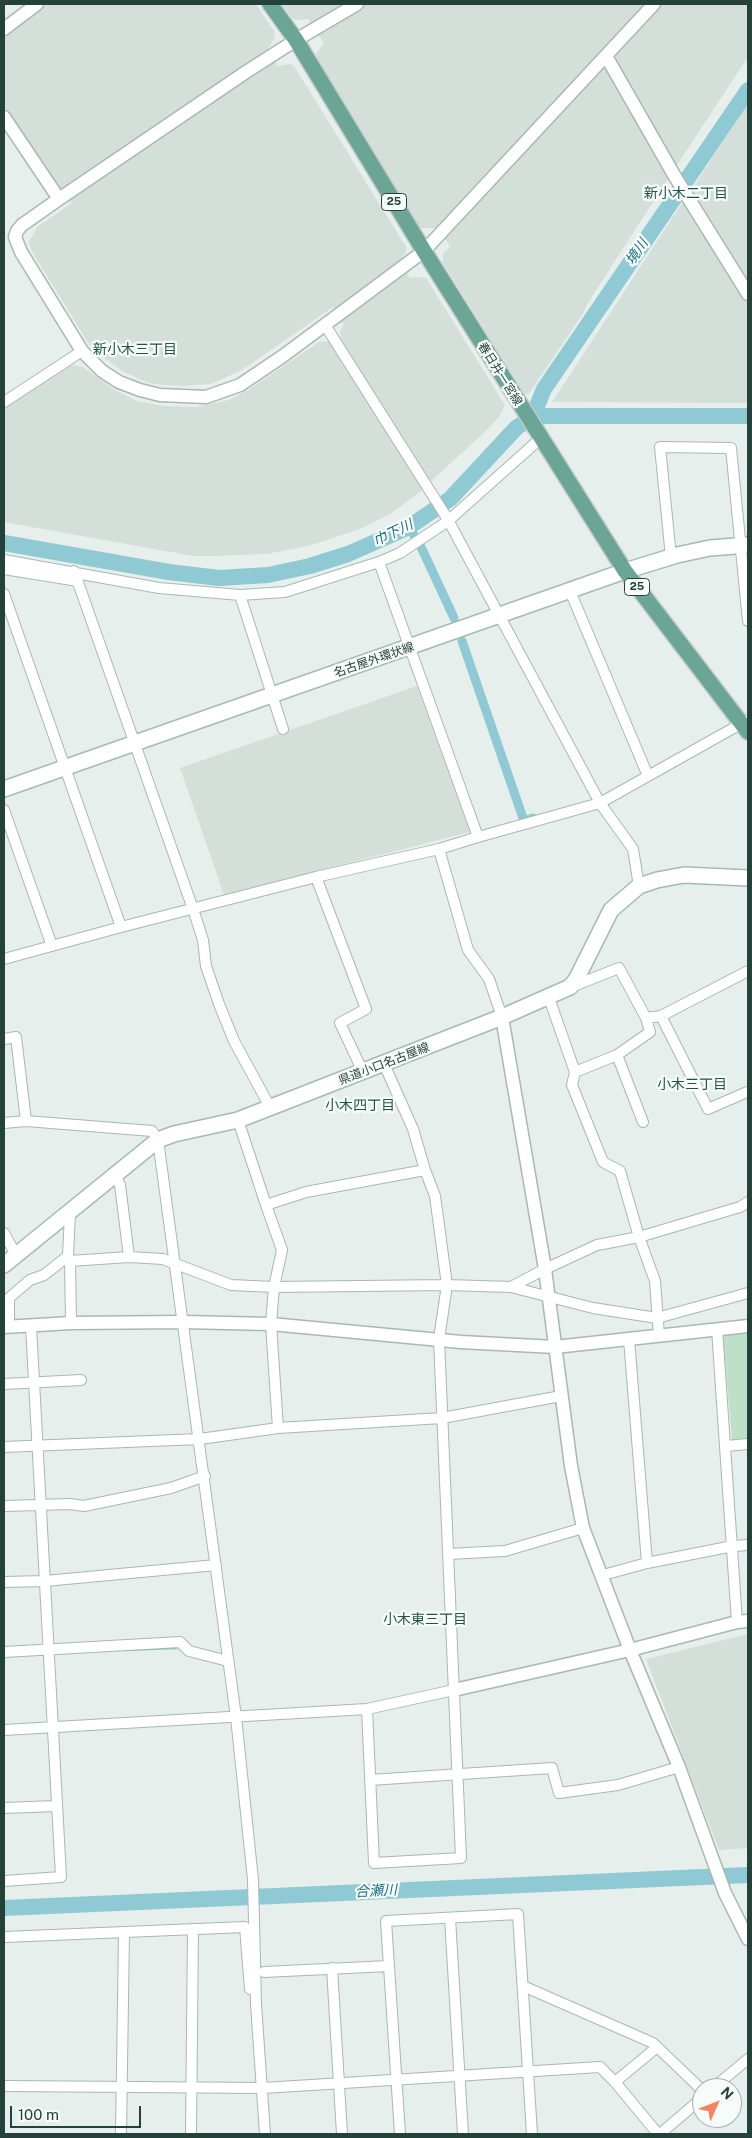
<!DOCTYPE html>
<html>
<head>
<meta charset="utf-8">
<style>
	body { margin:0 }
	#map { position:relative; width:752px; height:2138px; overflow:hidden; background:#e6efeb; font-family:"Public Sans",sans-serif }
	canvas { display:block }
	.frame { position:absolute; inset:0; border:5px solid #24423a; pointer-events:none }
	.north { position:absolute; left:692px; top:2078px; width:50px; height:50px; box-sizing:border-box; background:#f7fbf9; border:1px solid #a3b1ad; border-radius:50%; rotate:46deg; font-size:14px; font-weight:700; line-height:20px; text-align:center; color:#24423a }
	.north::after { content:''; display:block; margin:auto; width:18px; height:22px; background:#f4845f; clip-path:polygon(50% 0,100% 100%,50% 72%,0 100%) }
	.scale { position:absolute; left:10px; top:2106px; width:131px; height:22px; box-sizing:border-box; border:2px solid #24423a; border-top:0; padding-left:6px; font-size:15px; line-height:18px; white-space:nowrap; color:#24423a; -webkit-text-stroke:4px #f7fbf9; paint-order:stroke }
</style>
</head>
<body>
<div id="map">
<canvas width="752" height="2138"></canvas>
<div class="frame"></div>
<div class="north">N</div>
<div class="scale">100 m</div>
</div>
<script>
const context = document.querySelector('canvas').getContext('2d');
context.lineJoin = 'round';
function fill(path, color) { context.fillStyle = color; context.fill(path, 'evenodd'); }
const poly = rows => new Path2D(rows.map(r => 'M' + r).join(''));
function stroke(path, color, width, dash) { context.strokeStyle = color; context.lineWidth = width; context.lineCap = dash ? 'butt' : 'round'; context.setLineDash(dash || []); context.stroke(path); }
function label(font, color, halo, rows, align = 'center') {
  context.font = font + ' "Public Sans","Noto Sans JP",sans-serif'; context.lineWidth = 4.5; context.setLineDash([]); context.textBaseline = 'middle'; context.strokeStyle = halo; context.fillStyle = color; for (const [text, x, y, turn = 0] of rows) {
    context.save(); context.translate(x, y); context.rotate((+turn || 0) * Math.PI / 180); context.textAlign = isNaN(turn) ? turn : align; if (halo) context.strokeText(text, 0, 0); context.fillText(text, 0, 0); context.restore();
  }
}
fill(poly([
	[40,4,256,4,274,31,275,38,267,50,278,66,290,64,294,66,406,247,406,252,400,261,410,278,417,277,426,278,505,405,499,417,488,429,430,482,341,340,340,331,344,325,333,307,242,370,211,384,184,386,163,385,146,382,122,371,100,355,87,341,31,250,29,242,37,227,72,203,57,187,4,111,4,31],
	[281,4,748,4,748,57,675,168,586,306,584,312,528,395,524,393,443,263,443,254,450,246,437,228,420,228,320,68,316,54,324,43,308,19,298,20,293,19],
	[748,103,748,286,690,192],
	[684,200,748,304,748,403,552,402],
	[329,341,424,489,390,514,360,529,312,545,267,554,215,556,193,556,4,522,4,408,72,365,83,367,115,390,137,401,163,406,196,407,229,400,245,392,319,342],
	[417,686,470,832,224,895,180,768],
	[748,1634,748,1848,719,1850,646,1659]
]), '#d4dfda');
fill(poly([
	[748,1332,748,1439,732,1440,723,1334]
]), '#bfe0c8');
stroke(poly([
	[125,1650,176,1648]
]), '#8ec9d4', 2.5);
stroke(poly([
	[409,527,422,549,454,618],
	[462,641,524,821,533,818]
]), '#8ec9d4', 9);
stroke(poly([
	[532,418,544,389,748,90],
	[4,543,169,572,219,578,268,575,310,566,348,554,409,527,450,499,517,427,532,418,540,416,748,416],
	[4,1908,748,1875]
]), '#8ec9d4', 16);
const minor = poly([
	[325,325,447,518,600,803,746,721],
	[4,402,82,351],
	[671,557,660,447,731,448,748,621],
	[4,560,159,588,240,595,285,592,379,562,400,553,448,521,541,438],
	[379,562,478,837,600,803,633,849,639,886],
	[4,569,78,581],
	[74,571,193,909,203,940,206,966,219,1004,234,1041,270,1107],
	[570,591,648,776],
	[4,594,121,927],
	[240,595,283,729],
	[4,810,52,946],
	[439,849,468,950,489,979,502,1017],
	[316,877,366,1009,340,1023,363,1072],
	[4,959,121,927,316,877,439,849,478,837],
	[748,971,661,1016,708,1109,747,1092,748,1093],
	[571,987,619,968,646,1018],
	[549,998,575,1072,572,1085,603,1162,620,1171,639,1237,655,1281,659,1336],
	[4,1039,16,1037,26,1121],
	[617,1055,643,1122],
	[384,1064,413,1129,425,1170],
	[575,1072,617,1055,650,1032,646,1018,661,1016],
	[238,1120,266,1205,306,1192,425,1170,435,1196,447,1285,439,1339,461,1858,374,1863,367,1709],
	[4,1123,26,1121,152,1131,158,1140,236,1717,253,1880,256,2004,265,2134],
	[115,1175,120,1185,129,1257],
	[266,1205,282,1250,274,1287,271,1324,278,1428],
	[70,1213,68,1256,70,1261,71,1323],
	[4,1233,16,1255],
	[70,1261,129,1257,163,1259,231,1285,274,1287,447,1285,511,1287,593,1308,657,1318,748,1293],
	[511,1287,545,1269,597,1245,639,1237,740,1207,748,1202],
	[9,1327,9,1298,30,1280,44,1275,68,1256],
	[717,1329,737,1622],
	[629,1339,647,1563],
	[4,1384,81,1380],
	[726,1446,748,1444],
	[4,1447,200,1439,278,1428,442,1418,561,1396],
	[4,1506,70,1504,84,1506,171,1488,205,1476],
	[448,1554,505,1551,583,1528],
	[603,1575,647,1563,733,1546,748,1545],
	[4,1582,45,1581,216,1565],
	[4,1652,180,1642,189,1651,228,1661],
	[4,1730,367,1709,454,1690],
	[370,1780,552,1768,559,1793,618,1785,679,1767],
	[4,1808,56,1806],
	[4,1881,61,1877,31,1326],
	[450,1918,463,2134],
	[4,1937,245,1927,250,1989],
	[332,1968,342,2134],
	[264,1972,389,1966],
	[523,1986,653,2043,702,2090],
	[615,2082,656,2048],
	[4,2086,263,2088,600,2067,615,2082,658,2134],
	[713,2088,748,2059],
	[121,2134,124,1933],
	[191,2134,193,1929],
	[400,2134,386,1921,518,1914,532,2134],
	[660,2134,702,2098]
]);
const tertiary = poly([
	[357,4,296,40,246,72,59,199,22,225,17,231,15,237,21,252,82,351,102,371,119,382,140,390,160,395,206,397,240,385,283,356,424,251,654,4],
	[4,29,37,4],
	[606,56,674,175,748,294],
	[4,117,59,199],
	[502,1017,545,1269,571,1466,583,1528,630,1650,679,1767,725,1893,748,1939],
	[4,1327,71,1323,183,1322,271,1324,461,1342,555,1347,748,1326],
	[454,1690,630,1650,737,1622,748,1621]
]);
const secondary = poly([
	[4,789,625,571,677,555,710,548,748,545],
	[4,1265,158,1140,174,1134,238,1120,502,1017,570,987,576,980,611,910,639,886,657,880,684,875,748,878]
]);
const primary = poly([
	[270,4,296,40,424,251,625,571,748,732]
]);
stroke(minor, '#a8b8b2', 12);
stroke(tertiary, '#a8b8b2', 15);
stroke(secondary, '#a4bbb3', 18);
stroke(primary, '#c2cac8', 18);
stroke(minor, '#fff', 10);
stroke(tertiary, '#fff', 12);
stroke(secondary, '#fff', 15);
stroke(primary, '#6aa596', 15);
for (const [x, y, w] of [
	[394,202,25],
	[637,587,25]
]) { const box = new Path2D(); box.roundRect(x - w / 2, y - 8.5, w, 17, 4); context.fillStyle = '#f7fbf9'; context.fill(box); stroke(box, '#24423a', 1); }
label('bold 11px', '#24423a', null, [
	["25",394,202],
	["25",637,587]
]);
label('12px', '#24423a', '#f7fbf9', [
	["春日井一宮線",500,374,58],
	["名古屋外環状線",374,660,-19],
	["県道小口名古屋線",384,1064,-21]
]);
label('14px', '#1f5548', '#f7fbf9', [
	["新小木二丁目",686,194],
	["新小木三丁目",135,350],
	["小木三丁目",692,1085],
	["小木四丁目",360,1106],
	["小木東三丁目",425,1620]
]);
label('italic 14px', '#1c6f80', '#f7fbf9', [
	["境川",637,252,-56],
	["巾下川",393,533,-26],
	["合瀬川",376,1891,-3]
]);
</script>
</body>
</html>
